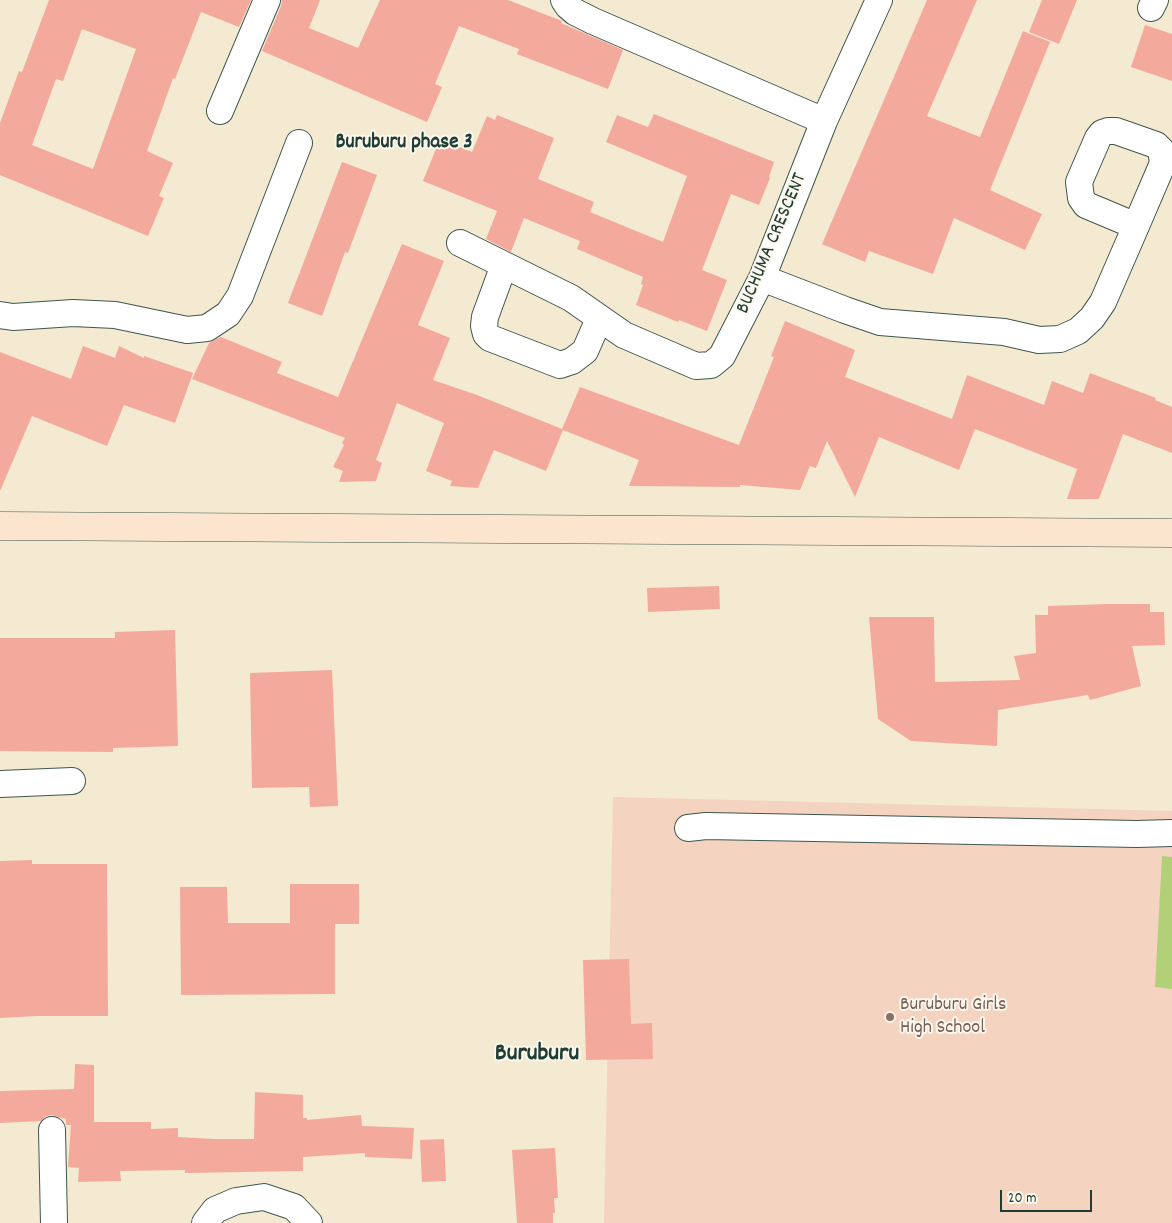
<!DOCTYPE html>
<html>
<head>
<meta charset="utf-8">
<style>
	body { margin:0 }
	#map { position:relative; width:1172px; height:1223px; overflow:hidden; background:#f4e9d1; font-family:Dekko,sans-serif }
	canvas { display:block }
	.scale { position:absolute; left:1000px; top:1190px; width:92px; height:22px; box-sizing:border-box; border:2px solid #1f3d34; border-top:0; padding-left:6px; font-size:15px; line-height:18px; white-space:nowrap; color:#1f3d34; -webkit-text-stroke:4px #fbf7ec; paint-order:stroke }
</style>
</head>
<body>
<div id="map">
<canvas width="1172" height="1223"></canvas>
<div class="scale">20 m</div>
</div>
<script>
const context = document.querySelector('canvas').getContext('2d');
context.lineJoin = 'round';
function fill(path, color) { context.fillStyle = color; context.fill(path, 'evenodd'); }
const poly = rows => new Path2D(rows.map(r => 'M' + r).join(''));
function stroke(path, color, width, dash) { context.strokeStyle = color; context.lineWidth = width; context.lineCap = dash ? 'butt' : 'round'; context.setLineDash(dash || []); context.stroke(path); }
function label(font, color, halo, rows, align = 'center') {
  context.font = font + ' Dekko,sans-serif'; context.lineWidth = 4; context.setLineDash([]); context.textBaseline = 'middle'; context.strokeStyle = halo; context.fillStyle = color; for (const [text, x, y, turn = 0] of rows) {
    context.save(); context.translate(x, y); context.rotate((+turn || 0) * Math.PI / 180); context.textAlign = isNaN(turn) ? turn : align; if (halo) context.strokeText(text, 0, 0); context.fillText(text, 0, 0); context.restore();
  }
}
fill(poly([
	[613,797,1172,811,1172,1223,604,1223]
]), '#f4d3c0');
fill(poly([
	[1162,856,1172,857,1172,989,1155,987]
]), '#b2d077');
fill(poly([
	[49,0,251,0,239,27,201,12,175,79,173,78,147,151,173,163,159,196,164,198,148,236,0,175,0,123,19,71,22,72],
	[82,29,136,49,93,169,32,145,56,79,63,81],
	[282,0,320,0,309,28,358,48,380,0,508,0,562,21,561,23,623,50,608,89,517,54,519,49,459,26,435,84,442,87,427,122,262,51,281,6],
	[927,0,977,0,927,116,980,137,1023,31,1050,42,990,190,1042,214,1025,250,954,218,933,274,869,251,865,262,822,244],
	[1042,0,1077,0,1059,44,1029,32],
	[1145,25,1172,34,1172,81,1131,67],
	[654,114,774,162,769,177,770,178,759,205,731,194,702,270,727,280,707,331,679,320,678,322,636,305,643,285,641,284,643,277,577,249,580,241,524,218,511,252,486,239,497,211,423,181,440,139,472,152,487,116,495,120,497,115,554,138,538,179,594,202,590,212,663,242,687,176,606,142,617,115,648,127],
	[342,162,377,175,348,253,345,252,322,316,288,303],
	[402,244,444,261,418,325,450,338,433,380,477,395,562,429,580,387,739,445,774,357,771,356,785,321,855,350,845,377,952,419,967,375,1044,405,1052,381,1083,393,1090,373,1156,398,1155,400,1172,407,1172,453,1123,434,1099,499,1067,499,1077,469,975,429,959,470,879,437,855,497,827,441,816,468,810,466,800,490,740,485,740,487,629,486,639,460,563,430,546,471,494,450,478,488,450,486,452,481,426,471,444,423,397,403,376,460,382,463,376,481,339,482,343,471,333,467,344,445,342,443,345,438,192,379,209,343,221,337,282,362,277,373,338,397],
	[83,346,115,358,119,346,144,358,144,356,193,373,175,423,124,405,107,446,32,416,0,491,0,352,71,379],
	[719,586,720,609,648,612,647,588],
	[1108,604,1150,604,1150,612,1164,612,1165,645,1132,646,1141,686,1090,700,1088,695,998,710,997,746,911,741,878,719,869,617,934,617,935,682,1020,680,1014,656,1036,653,1035,615,1048,615,1048,606],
	[175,630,178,746,113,748,113,752,0,751,0,638,115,638,115,632],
	[332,670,338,806,310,807,309,787,252,788,250,673],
	[32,860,32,864,107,864,108,1016,37,1016,0,1018,0,861],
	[290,884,359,884,359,924,335,924,335,994,181,995,180,887,227,887,228,923,290,923],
	[629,959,631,1024,652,1023,653,1059,586,1060,583,960],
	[75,1064,94,1065,94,1122,151,1122,151,1129,178,1128,178,1137,214,1139,254,1139,255,1092,303,1095,303,1118,307,1118,307,1120,361,1115,362,1126,414,1128,412,1159,365,1157,365,1153,303,1157,303,1171,185,1173,185,1170,120,1171,121,1181,78,1182,79,1168,68,1167,71,1125,66,1125,66,1119,51,1115,45,1117,41,1121,0,1123,0,1091,74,1089],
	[444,1139,446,1181,422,1182,420,1140],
	[555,1148,558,1198,554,1198,555,1213,553,1213,553,1223,517,1223,512,1150]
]), '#f3aa9d');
const street = poly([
	[1151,8,1155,0],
	[220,111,267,0],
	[824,121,879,0],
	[460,243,571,298,624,335,696,366,711,365,722,356,762,278,824,121,593,21,575,12,568,6,564,0],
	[504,265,485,317,484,326,486,334,490,338,560,365,572,361,585,351,599,319],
	[762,278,845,310,880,322,1004,332,1039,340,1060,339,1078,331,1092,318,1103,302,1136,226,1163,163,1161,150,1156,145,1116,131,1108,131,1102,133,1098,138,1079,182,1081,198,1086,205,1136,226],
	[0,315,13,317,73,313,115,315,187,330,207,328,228,314,240,296,299,143],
	[0,784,72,781],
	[688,828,706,826,1137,834,1172,833],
	[52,1130,54,1223],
	[205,1223,215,1210,236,1201,264,1197,294,1207,309,1223]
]);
const secondary = poly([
	[0,526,1172,533]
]);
stroke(street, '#3f574c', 28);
stroke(secondary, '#3f574c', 29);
stroke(street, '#fff', 26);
stroke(secondary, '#fbe5cf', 28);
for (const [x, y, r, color] of [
	[890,1017,5,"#8d6e63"]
]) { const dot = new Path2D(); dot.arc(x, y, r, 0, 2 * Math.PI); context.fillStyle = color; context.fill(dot); stroke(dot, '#fbf7ec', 2); }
label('20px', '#1f3d34', '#fbf7ec', [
	["BUCHUMA CRESCENT",773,244,-67]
]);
label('20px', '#785e54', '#fbf7ec', [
	["Buruburu Girls",900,1006],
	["High School",900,1029]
], 'left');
label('bold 21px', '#1f3d34', '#fbf7ec', [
	["Buruburu phase 3",404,144]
]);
label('bold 25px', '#1f3d34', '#fbf7ec', [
	["Buruburu",537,1056]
]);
</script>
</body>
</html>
